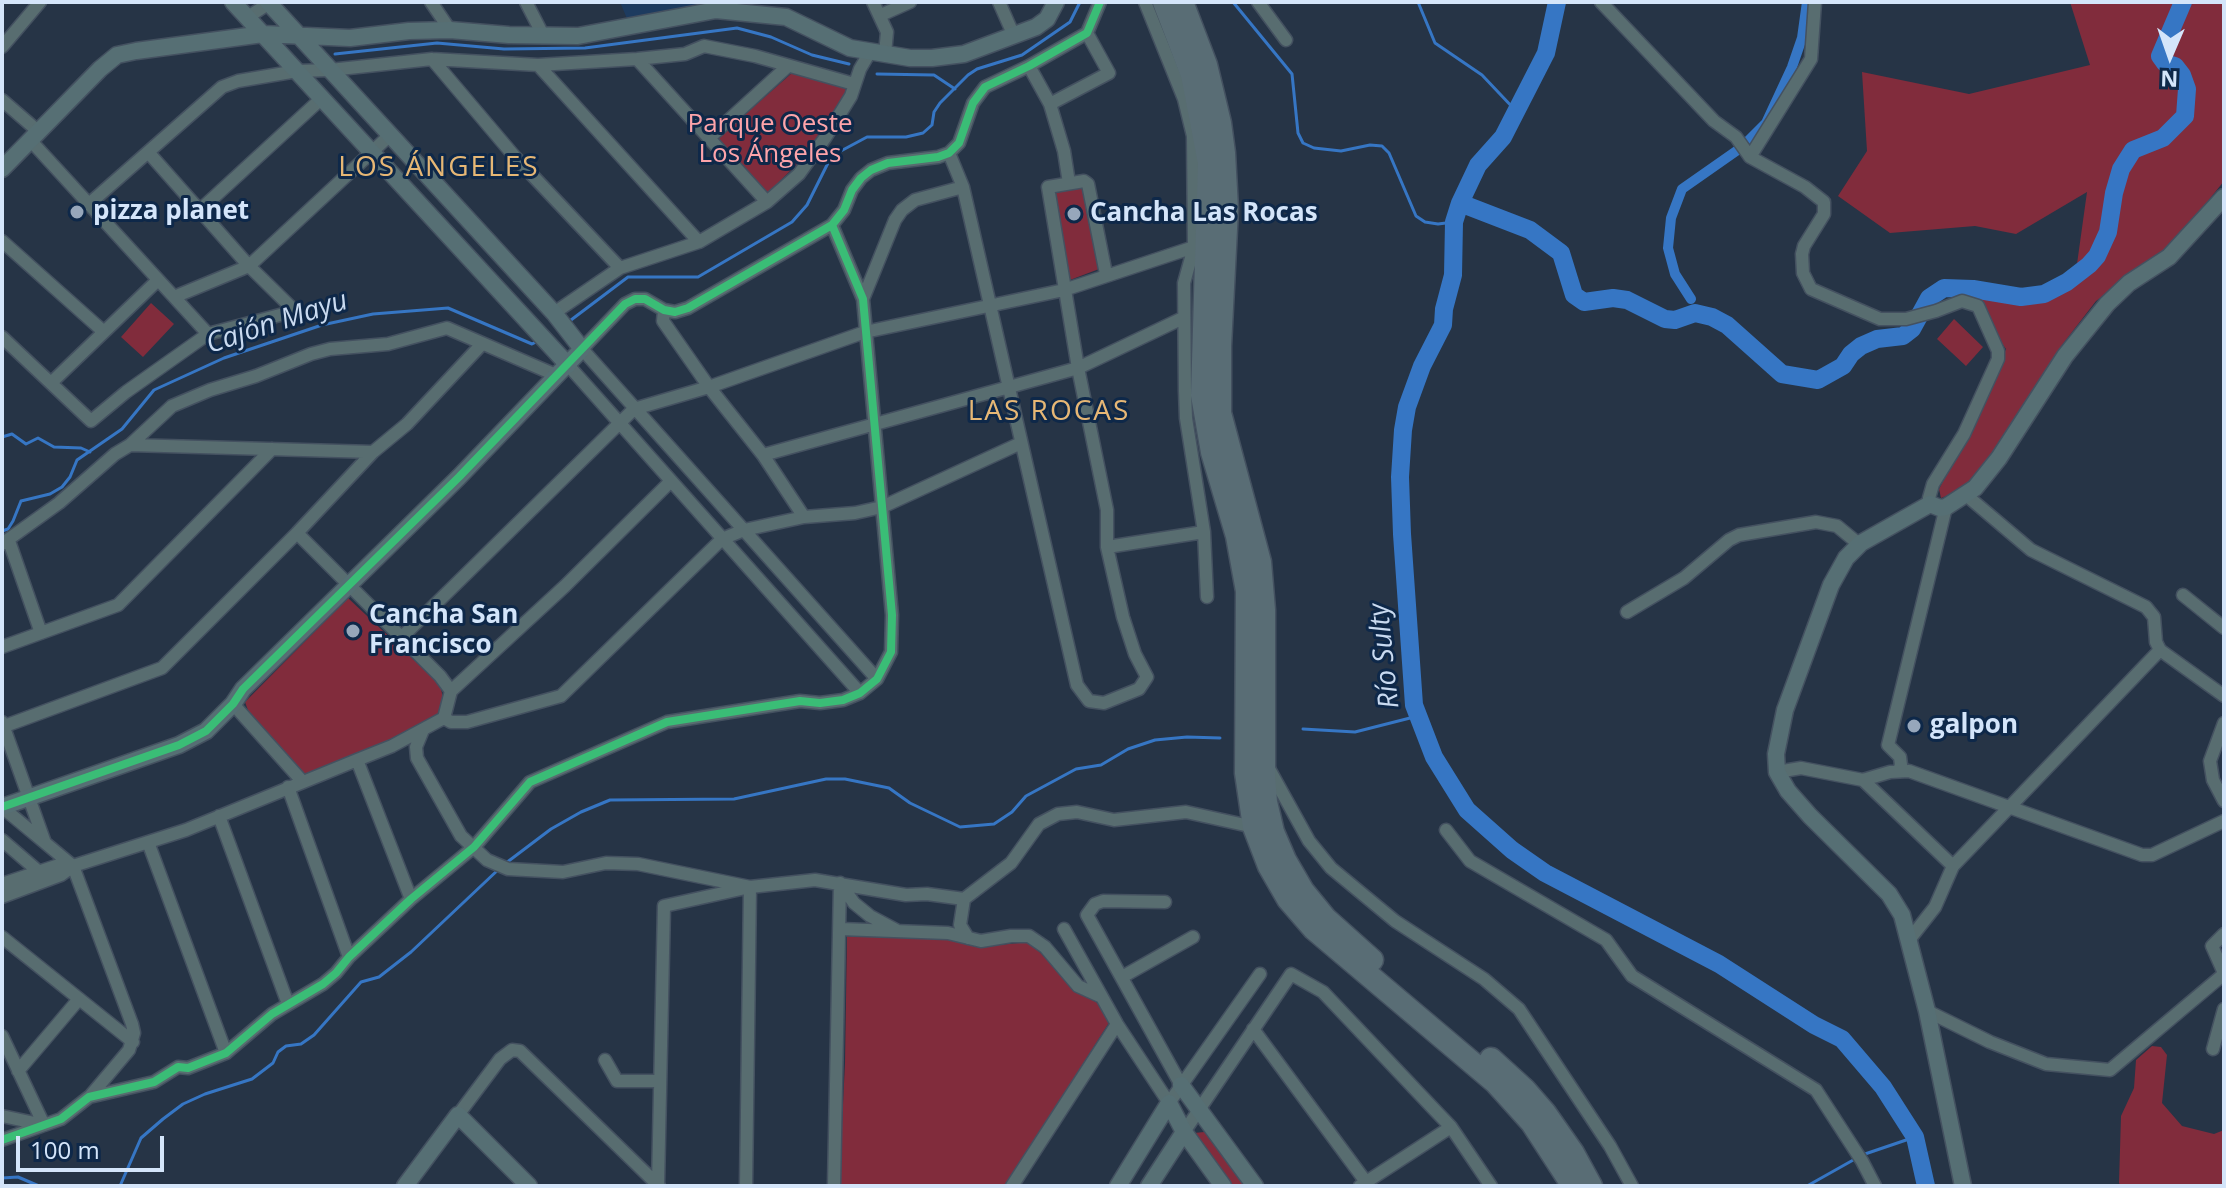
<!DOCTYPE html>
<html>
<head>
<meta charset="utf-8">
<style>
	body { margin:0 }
	#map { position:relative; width:2226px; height:1188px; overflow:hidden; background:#263446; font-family:"Open Sans",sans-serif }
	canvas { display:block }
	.frame { position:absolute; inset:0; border:4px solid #d4e5fa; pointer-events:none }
	.north { position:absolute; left:2130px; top:16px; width:80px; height:80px; -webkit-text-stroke:6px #0e2849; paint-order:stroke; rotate:182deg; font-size:22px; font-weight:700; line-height:32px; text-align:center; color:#d4e5fa }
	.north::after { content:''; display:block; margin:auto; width:28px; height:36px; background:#d4e5fa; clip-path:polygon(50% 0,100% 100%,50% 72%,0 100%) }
	.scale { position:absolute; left:16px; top:1136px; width:148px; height:36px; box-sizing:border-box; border:4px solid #d4e5fa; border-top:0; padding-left:10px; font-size:24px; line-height:28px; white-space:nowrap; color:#d4e5fa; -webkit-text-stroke:6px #0e2849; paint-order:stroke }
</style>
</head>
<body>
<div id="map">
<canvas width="2226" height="1188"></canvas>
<div class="frame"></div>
<div class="north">N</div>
<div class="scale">100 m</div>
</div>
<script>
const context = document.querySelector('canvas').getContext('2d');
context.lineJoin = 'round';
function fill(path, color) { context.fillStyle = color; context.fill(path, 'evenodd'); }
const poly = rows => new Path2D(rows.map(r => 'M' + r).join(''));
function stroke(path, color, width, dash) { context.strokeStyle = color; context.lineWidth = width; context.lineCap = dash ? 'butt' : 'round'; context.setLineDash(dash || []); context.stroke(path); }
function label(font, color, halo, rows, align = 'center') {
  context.font = font + ' "Open Sans",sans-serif'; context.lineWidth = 6; context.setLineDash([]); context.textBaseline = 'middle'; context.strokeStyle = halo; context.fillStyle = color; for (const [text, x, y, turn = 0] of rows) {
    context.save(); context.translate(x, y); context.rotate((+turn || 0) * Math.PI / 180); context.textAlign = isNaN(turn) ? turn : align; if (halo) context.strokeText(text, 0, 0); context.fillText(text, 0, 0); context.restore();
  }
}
fill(poly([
	[620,2,739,2,742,7,705,4,628,21]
]), '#1d3b5f');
fill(poly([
	[2070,2,2224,2,2224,181,2172,246,2096,301,2062,345,1992,456,1963,490,1941,498,1939,489,1989,391,2006,349,1961,289,2010,296,2032,293,2055,282,2077,264,2087,192,2016,234,1975,226,1890,233,1838,196,1867,151,1862,72,1969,94,2090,65],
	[792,73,845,87,846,92,804,157,767,194,717,139],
	[1082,186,1099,269,1070,280,1068,278,1053,194],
	[151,303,174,324,143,357,121,337],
	[1954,319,1983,347,1966,366,1937,339],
	[348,598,434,679,441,689,444,702,438,716,392,741,304,776,249,713,245,702],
	[847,936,945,938,976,947,1030,942,1076,990,1101,1005,1110,1021,1006,1186,839,1186,845,1063],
	[2152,1046,2161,1047,2167,1055,2162,1103,2182,1126,2214,1134,2224,1130,2224,1186,2121,1186,2119,1183,2121,1116,2134,1088,2136,1060],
	[1204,1132,1207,1133,1247,1186,1231,1186,1194,1133]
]), '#812c3c');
stroke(poly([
	[1233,2,1292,74,1298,133,1303,143,1314,148,1341,151,1370,145,1382,146,1389,153,1416,216,1425,222,1438,224,1454,222],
	[1418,2,1435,43,1482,75,1517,112],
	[335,54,437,43,504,49,585,48,737,28,771,37,812,55,849,64],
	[877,74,934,75,955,89],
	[567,323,628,277,698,277,792,222,807,205,829,161,839,152,867,137,906,137,923,133,932,125,934,112,940,103,968,75,977,69,1022,55,1070,22,1080,2],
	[2,437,12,434,26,444,38,438,54,447,81,448,90,452],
	[2,531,8,529,13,521,21,501,50,494,62,487,70,477,77,460,122,429,154,390,224,358,322,325,373,314,448,308,532,344,536,342],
	[1303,729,1355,732,1418,716],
	[506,863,551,829,581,812,610,800,734,799,826,779,845,779,889,788,910,803,960,827,994,824,1012,812,1026,796,1076,769,1101,765,1128,749,1155,740,1187,737,1220,738],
	[1865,1154,1915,1137],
	[2,1178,18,1177,39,1186],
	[120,1186,141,1138,163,1119,183,1104,205,1094,252,1079,273,1063,278,1052,286,1046,301,1044,314,1035,361,982,379,977,411,952,500,868],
	[1807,1186,1855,1159]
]), '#3676c4', 3);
stroke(poly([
	[1746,143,1766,123,1792,67,1802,38,1807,2],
	[1691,299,1675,274,1668,248,1671,218,1682,189,1742,147]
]), '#3676c4', 10);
stroke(poly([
	[1557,2,1546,53,1503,137,1478,165,1460,203,1454,222,1453,275,1444,309,1443,325,1422,366,1407,407,1403,430,1400,477,1402,534,1414,705,1434,757,1467,810,1512,850,1545,873,1719,964,1814,1025,1842,1039,1883,1087,1915,1137,1926,1186],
	[1460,203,1530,230,1561,253,1574,295,1584,302,1613,298,1627,300,1665,319,1675,320,1695,313,1712,317,1727,325,1782,374,1818,380,1843,366,1851,354,1861,346,1877,339,1903,336,1912,329,1929,298,1944,288,1973,289,2021,297,2044,294,2067,282,2089,265,2097,256,2108,232,2114,193,2121,169,2133,150,2163,138,2185,116,2187,89,2182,75,2175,66,2165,63,2160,56,2183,2]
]), '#3676c4', 18);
const street = poly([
	[431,2,450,30],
	[526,2,544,37],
	[873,2,887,32,885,54],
	[999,2,1014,36],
	[1145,2,1184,99,1193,136,1194,247,1184,283,1185,391,1186,418,1204,532,1207,597],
	[1258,2,1286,40],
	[1601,2,1714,121,1736,137,1750,157,1805,187,1824,202,1824,214,1804,246,1802,254,1803,273,1811,289,1880,319,1906,319,1936,311,1962,301,1978,306,1998,351,1998,359,1964,434,1933,484,1929,498,1930,504],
	[881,15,910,2],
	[248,17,271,2],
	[2,47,40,2],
	[432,59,515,157,620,268],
	[637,59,767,202],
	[538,65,699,242],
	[1029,66,1050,104,1064,151,1069,183],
	[2,100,39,132],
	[1050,104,1109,73,1087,33],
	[709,138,788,66],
	[31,141,208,334],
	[148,152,249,266,295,311],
	[949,153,963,187,1077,685,1089,701,1104,703,1139,689,1147,677,1135,654,1123,617,1107,547,1107,510,1078,368,1048,187,1084,181,1088,184,1106,274],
	[1750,157,1811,59,1815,2],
	[89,204,222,87,238,81,297,71,330,70,432,59,538,65,637,59,685,54,704,46,755,56,854,84],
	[200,210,322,98],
	[2,241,104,332],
	[174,297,249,266,389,136],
	[863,299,895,220,902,210,915,200,963,187],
	[664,310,663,321,709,387,763,455,804,517],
	[554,313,620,268,699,242,767,202,799,174,825,138,851,96,860,69,870,52],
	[2,337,91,421,126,392,208,334,295,311],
	[568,365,860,693],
	[51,383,158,280],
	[130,445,373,452],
	[763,455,1078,368,1183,318],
	[1966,495,2031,550,2146,607,2154,617,2156,642,2160,650,2224,696],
	[9,541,41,633],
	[2,544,59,503,115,454,130,445,172,406,210,390,256,376,311,354,330,349,388,344,447,328,558,376],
	[1107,547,1204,532],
	[2183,595,2224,628],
	[1627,612,1684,578,1729,540,1739,535,1816,522,1837,526,1860,545],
	[402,637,634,409,709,387,865,332,1064,290,1194,247],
	[2,647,118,605,272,449],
	[877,679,582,349,625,304,635,299,645,299,664,310,675,312,688,308,832,225,844,210,852,190,861,178,871,170,888,163,938,157,949,153,959,143,973,103,985,87,1029,66,1087,33,1100,2],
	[451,691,565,586,670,482],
	[233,704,302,781],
	[444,718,451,722,467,722,561,696,722,539,744,530,804,517,855,513,882,507,1021,443],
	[2,722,44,840],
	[2224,723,2210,761,2213,780,2224,801],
	[2,727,162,668,297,533,373,452,407,424,482,344],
	[423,730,416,747,417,758,461,836,487,860,508,869,563,872,606,863,638,864,750,887,746,1186],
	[357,760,411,899],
	[1268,767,1309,841,1331,868,1395,921,1484,979,1519,1009,1610,1146,1632,1186],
	[1899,770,1901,765,1900,757,1888,745,1946,507],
	[1777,772,1801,768,1863,780,1890,772,1909,771,2142,855,2152,855,2224,821],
	[1863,780,1953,866],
	[288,787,349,957],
	[2,807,73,866,132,1024,134,1033,129,1050,91,1095],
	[219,816,288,1004],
	[1446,830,1470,861,1606,940,1632,976,1816,1090,1862,1161,1875,1186],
	[2,840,38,871],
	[148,842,226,1053],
	[840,883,854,903,870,916,898,931],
	[2,884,59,865,73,866],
	[2,897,61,875,73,866,186,830,357,760,392,746,444,718,451,691,440,676,297,533],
	[964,899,960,925,968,938],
	[1165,902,1103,901,1095,904,1087,915,1181,1085],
	[840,929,948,933,981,941,1011,936,1029,936,1045,947,1078,986,1102,997],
	[1064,929,1117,1024,1169,1103,1260,974],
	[2224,934,2212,946,2224,973],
	[2,937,133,1042],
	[1909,940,1935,907,1953,866,2160,650],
	[1122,977,1193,937],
	[1927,1011,1990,1042,2046,1064,2110,1070,2224,974],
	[1253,1029,1369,1186],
	[2,1036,44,1125],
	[2213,1049,2224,1009],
	[605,1060,617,1081,660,1081],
	[18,1071,79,999],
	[458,1115,500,1059,512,1050,520,1051,659,1186],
	[2,1116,44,1125],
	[1184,1132,1291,974,1323,992,1430,1105,1451,1127,1491,1186],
	[2,1140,61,1119,89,1097,154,1082,178,1067,188,1068,226,1053,272,1014,323,984,336,973,349,957,411,899,474,847,530,782,667,722,800,701,820,703,843,700,860,693,877,679,891,652,892,615,863,299,832,225],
	[658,1185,664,906,750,887,815,880,906,895,927,894,964,899,1011,863,1039,824,1058,814,1077,812,1114,820,1186,812,1254,827],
	[834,1186,840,883],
	[1012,1186,1117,1024],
	[1360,1186,1451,1127]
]);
const secondary = poly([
	[233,2,568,365],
	[2,169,100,69,117,55,136,51,263,34,350,38,409,31,450,30,509,35,578,36,716,10,786,17,850,48,910,58,932,58,964,54,1036,27,1047,19,1056,2],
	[2,807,179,745,206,731,233,704,243,689,459,477,582,349,554,313,268,2],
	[1181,1085,1255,1186],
	[1169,1103,1184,1132,1223,1186],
	[405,1186,458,1115,529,1186],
	[1118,1186,1169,1103],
	[1149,1186,1184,1132],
	[1963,1186,1927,1011,1902,915,1889,894,1810,816,1788,791,1777,772,1776,754,1785,710,1831,585,1846,558,1861,543,1930,504,1940,508,1946,507,1975,488,1999,458,2065,356,2107,304,2129,283,2169,257,2224,197]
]);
const highway = poly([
	[1164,2,1192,75,1209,163,1202,395,1212,452,1237,536,1247,591,1246,773,1254,827,1269,866,1288,899,1314,929,1495,1082,1532,1123,1573,1186],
	[1182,2,1206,65,1220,123,1224,153,1227,209,1220,346,1220,413,1260,562,1264,610,1264,774,1266,802,1273,832,1285,860,1303,891,1325,918,1372,960],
	[1491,1059,1525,1090,1545,1113,1573,1153,1591,1186]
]);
stroke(street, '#445160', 15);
stroke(secondary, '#445160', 19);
stroke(highway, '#445160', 25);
stroke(street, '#586d70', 12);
stroke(secondary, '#566f74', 16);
stroke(highway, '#596d75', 22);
stroke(poly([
	[2,807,179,745,206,731,233,704,243,689,459,477,625,304,635,299,645,299,664,310,675,312,688,308,832,225,844,210,852,190,861,178,871,170,888,163,938,157,949,153,959,143,973,103,985,87,1029,66,1087,33,1100,2],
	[2,1140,61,1119,89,1097,154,1082,178,1067,188,1068,226,1053,272,1014,323,984,336,973,349,957,411,899,474,847,530,782,667,722,800,701,820,703,843,700,860,693,877,679,891,652,892,615,863,299,832,225]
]), '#3abd76', 8);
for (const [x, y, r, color] of [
	[77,212,8,"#97a7bb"],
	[1074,214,8,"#97a7bb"],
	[353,631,8,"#97a7bb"],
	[1914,726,8,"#97a7bb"]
]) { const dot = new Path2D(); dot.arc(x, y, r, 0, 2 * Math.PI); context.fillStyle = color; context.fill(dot); stroke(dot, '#0e2849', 3); }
label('26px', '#fda4aa', '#0e2849', [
	["Parque Oeste",770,125],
	["Los Ángeles",770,155]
]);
label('bold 26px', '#d4e5fa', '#0e2849', [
	["pizza planet",93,212],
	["Cancha Las Rocas",1090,214],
	["Cancha San",369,616],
	["Francisco",369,646],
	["galpon",1930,726]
], 'left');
context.letterSpacing = '2px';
label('28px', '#e6b775', '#0e2849', [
	["LOS ÁNGELES",439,168],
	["LAS ROCAS",1049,412]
]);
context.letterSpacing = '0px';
label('italic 28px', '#c9daf0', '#0e2849', [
	["Cajón Mayu",277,323,-18],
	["Río Sulty",1385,656,-96]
]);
</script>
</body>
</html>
